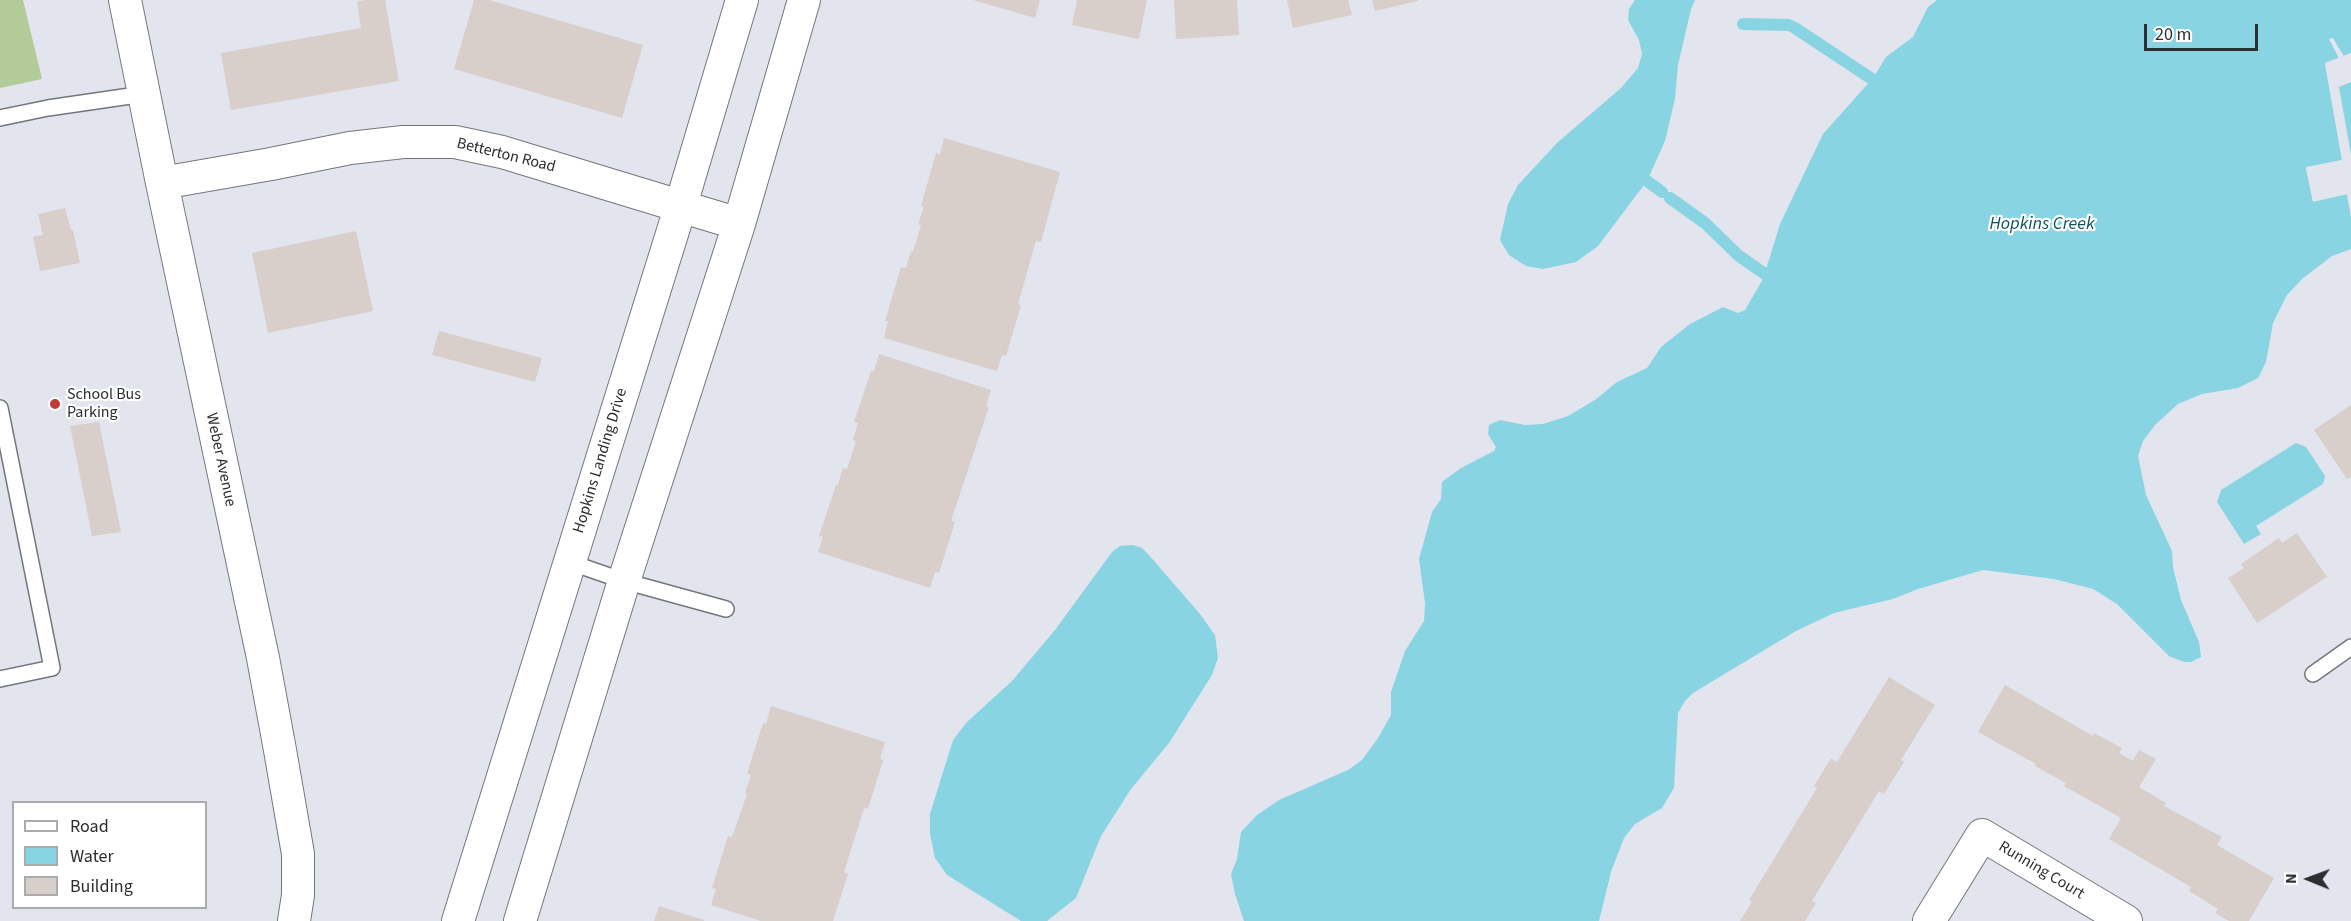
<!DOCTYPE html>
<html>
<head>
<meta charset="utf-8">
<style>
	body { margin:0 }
	#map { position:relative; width:2351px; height:921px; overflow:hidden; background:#e2e5ed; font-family:"Source Sans 3",sans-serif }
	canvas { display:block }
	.legend { position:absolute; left:12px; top:801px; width:195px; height:108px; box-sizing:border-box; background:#fff; border:2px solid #ababac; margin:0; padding:8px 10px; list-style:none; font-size:18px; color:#2c2d30 }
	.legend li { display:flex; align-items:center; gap:12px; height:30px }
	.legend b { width:30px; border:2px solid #ababac }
	.north { position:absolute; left:2279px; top:849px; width:60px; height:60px; -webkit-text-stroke:4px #fff; paint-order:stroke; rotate:271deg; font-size:16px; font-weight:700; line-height:24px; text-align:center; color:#2c2d30 }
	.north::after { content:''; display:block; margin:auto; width:21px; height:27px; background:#2c2d30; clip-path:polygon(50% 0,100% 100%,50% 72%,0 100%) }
	.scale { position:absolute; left:2144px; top:24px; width:114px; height:27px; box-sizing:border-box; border:3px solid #2c2d30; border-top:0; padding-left:8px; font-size:18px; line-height:21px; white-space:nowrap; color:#2c2d30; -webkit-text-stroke:4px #fff; paint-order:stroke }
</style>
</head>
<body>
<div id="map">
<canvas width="2351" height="921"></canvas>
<ul class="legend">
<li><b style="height:8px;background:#fff"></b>Road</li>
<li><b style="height:16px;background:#88d4e2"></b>Water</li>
<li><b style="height:16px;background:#d8ceca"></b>Building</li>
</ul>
<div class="north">N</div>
<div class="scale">20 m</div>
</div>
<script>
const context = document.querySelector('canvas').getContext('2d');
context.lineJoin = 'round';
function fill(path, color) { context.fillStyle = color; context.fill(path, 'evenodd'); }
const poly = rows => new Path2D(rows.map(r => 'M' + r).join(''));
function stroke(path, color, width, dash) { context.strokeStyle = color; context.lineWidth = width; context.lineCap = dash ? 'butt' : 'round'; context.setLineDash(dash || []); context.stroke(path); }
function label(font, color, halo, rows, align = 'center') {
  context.font = font + ' "Source Sans 3",sans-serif'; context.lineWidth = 4.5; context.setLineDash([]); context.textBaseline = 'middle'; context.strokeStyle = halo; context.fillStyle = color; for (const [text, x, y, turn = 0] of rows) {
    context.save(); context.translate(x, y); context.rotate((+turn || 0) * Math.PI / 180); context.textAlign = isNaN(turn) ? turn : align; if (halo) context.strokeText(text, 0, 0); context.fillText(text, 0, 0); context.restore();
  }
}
fill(poly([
	[0,0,23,0,42,79,0,88]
]), '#b2cb99');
fill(poly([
	[1635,0,1695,0,1691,9,1678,65,1675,99,1665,141,1647,181,1598,246,1576,262,1543,269,1526,266,1509,255,1500,240,1508,204,1518,185,1557,143,1621,88,1638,68,1642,54,1639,40,1628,20,1629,9],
	[1937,0,2351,0,2351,53,2344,56,2332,38,2330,39,2339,58,2325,63,2342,160,2306,168,2313,201,2347,194,2351,217,2351,249,2332,256,2302,279,2287,295,2273,323,2266,362,2258,378,2238,388,2202,394,2178,404,2155,425,2143,441,2138,456,2146,495,2172,551,2173,567,2181,600,2199,642,2201,657,2191,662,2184,662,2169,656,2117,604,2093,589,2054,579,1983,570,1918,589,1893,599,1834,613,1796,631,1693,693,1685,701,1678,713,1674,788,1662,808,1635,824,1624,838,1611,872,1599,921,1244,921,1235,894,1231,874,1237,859,1241,832,1257,815,1279,800,1348,770,1362,760,1378,738,1391,715,1391,692,1405,651,1424,621,1425,603,1419,559,1432,512,1441,499,1442,482,1461,468,1494,451,1496,447,1488,434,1489,425,1500,420,1525,425,1543,424,1568,416,1595,400,1617,382,1647,368,1661,347,1690,324,1723,307,1738,313,1745,310,1763,279,1780,224,1823,134,1873,78,1886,57,1913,37,1928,7],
	[2351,82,2351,155,2339,87],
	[2296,443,2306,447,2325,476,2323,484,2256,526,2261,534,2244,544,2217,502,2221,490],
	[1133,545,1142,548,1148,554,1200,614,1215,635,1218,658,1212,675,1169,743,1131,789,1101,836,1076,898,1047,921,1021,921,947,875,935,858,930,834,930,814,953,740,967,722,1012,681,1055,630,1112,552,1120,546]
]), '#88d4e2');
fill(poly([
	[2333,38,2343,56,2351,53,2351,56,2329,65,2345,161,2343,163,2310,170,2315,198,2350,192,2351,217,2347,194,2313,202,2306,167,2342,160,2325,63,2339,58,2329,39]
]), '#e2e5ed');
stroke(poly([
	[1743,24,1789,25,1795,28,1872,79],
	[1647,181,1662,192],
	[1670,198,1705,223,1739,256,1765,274]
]), '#88d4e2', 12);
fill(poly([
	[366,0,385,0,399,81,231,110,221,53,361,28,357,2],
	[474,0,489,0,643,45,622,118,454,69],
	[973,0,1040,0,1035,18],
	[1077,0,1147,0,1139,39,1072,25],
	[1174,0,1237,0,1239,35,1176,39],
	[1287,0,1348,0,1352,15,1293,28],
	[1372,0,1418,0,1418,1,1375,11],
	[944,138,1060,172,1041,242,1036,241,1018,304,1021,305,1006,356,1002,355,997,371,884,338,888,321,885,321,901,267,906,268,911,251,913,252,921,225,918,224,924,207,921,206,936,153,940,154],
	[65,208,71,230,73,230,80,263,40,271,33,237,43,235,38,214],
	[356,231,373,311,268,333,252,253],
	[439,331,542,358,535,382,432,355],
	[879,354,991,390,986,406,989,407,951,521,955,522,939,573,935,572,930,588,818,552,823,537,819,536,836,485,838,485,843,468,847,469,856,441,853,440,858,423,854,422,871,371,874,371],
	[2351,405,2351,477,2347,479,2314,430],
	[99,422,121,532,92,536,70,426],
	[2297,533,2327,577,2257,623,2228,578,2244,568,2241,564,2279,538,2282,543],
	[1889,677,1935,705,1901,760,1904,762,1884,794,1879,791,1812,901,1816,903,1805,921,1740,921,1752,902,1749,900,1817,788,1814,786,1831,758,1837,762],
	[2005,685,2093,736,2094,733,2122,748,2119,753,2133,761,2139,750,2156,759,2139,787,2166,803,2164,806,2222,837,2217,845,2274,878,2249,921,2229,921,2215,913,2218,909,2189,891,2191,887,2109,839,2121,818,2064,786,2066,783,2035,766,2036,764,1978,732],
	[771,706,885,742,880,759,883,760,868,809,864,808,844,872,848,874,833,921,761,921,711,905,716,889,712,888,728,836,732,837,747,794,745,793,751,775,747,774,763,723,766,724],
	[659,906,704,920,704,921,654,921]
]), '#d8ceca');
const service = poly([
	[0,118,48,108,144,94],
	[0,408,52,668,0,679],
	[569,562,624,581,726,609],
	[2313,674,2351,647]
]);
const minor = poly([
	[125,0,162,183,263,658,280,750,298,854,298,895,294,921],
	[162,183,271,164,350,148,403,142,455,142,502,152,739,224],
	[458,921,681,205,742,0],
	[520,921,624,581,739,224,804,0],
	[1929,921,1982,835,2126,921]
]);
stroke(service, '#74767e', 18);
stroke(minor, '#74767e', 34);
stroke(service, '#fff', 15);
stroke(minor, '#fff', 32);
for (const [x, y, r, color] of [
	[55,404,6,"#c63738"]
]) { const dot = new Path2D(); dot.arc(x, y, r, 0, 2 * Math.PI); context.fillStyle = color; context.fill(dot); stroke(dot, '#fff', 2); }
label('16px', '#2c2d30', '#fff', [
	["Betterton Road",506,156,14],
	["Weber Avenue",220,460,78],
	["Hopkins Landing Drive",601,461,-73],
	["Running Court",2041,871,31]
]);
label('16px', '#2c2d30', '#fff', [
	["School Bus",67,395],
	["Parking",67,413]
], 'left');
label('italic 18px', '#0f525d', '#fff', [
	["Hopkins Creek",2042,225]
]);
</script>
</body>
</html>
